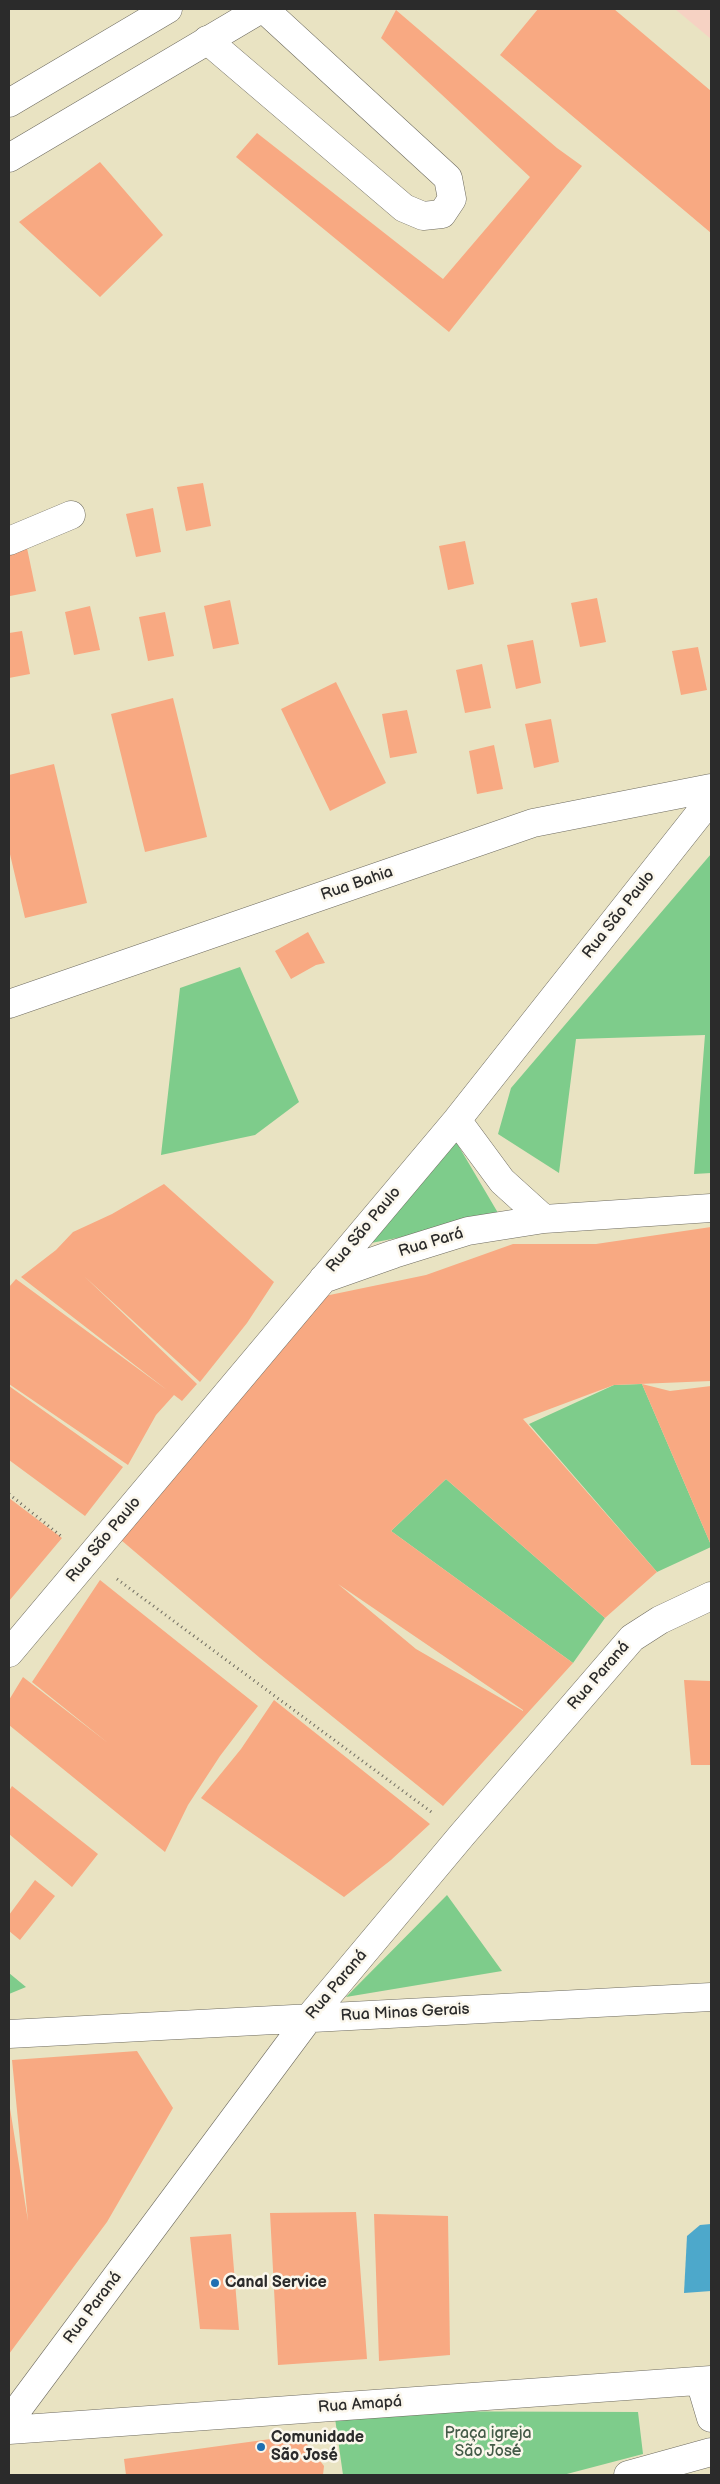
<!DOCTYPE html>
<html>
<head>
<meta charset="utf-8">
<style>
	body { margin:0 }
	#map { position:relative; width:720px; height:2484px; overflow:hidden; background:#e9e3c2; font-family:"Balsamiq Sans",sans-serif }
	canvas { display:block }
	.frame { position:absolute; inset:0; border:10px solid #2b2b2b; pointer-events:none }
</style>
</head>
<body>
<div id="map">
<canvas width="720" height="2484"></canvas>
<div class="frame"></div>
</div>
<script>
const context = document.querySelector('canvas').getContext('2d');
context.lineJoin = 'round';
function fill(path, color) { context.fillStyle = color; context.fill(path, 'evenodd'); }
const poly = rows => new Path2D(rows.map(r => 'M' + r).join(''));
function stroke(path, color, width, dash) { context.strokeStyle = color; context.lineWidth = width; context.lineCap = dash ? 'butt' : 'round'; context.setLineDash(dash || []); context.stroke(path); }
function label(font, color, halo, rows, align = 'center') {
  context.font = font + ' "Balsamiq Sans",sans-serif'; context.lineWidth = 5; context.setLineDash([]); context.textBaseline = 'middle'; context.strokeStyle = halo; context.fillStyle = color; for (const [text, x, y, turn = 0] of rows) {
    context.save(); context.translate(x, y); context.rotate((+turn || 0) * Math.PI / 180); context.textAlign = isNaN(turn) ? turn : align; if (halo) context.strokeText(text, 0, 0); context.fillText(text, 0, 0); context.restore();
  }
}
fill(poly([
	[675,9,711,9,711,39]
]), '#f6d2c3');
fill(poly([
	[711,854,711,1173,694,1174,705,1035,576,1039,559,1173,498,1134,511,1088],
	[240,967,299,1102,255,1135,161,1155,180,988],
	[455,1140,501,1218,371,1243],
	[642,1384,711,1545,711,1547,657,1572,529,1424,614,1385],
	[446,1479,605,1618,573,1663,391,1531],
	[447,1895,502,1971,346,1997],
	[9,1973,26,1987,9,1994],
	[334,2411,638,2412,643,2454,563,2475,343,2475]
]), '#7ecc8b');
fill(poly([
	[711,2224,711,2291,684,2293,687,2236,700,2225]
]), '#4da8cb');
fill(poly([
	[538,9,614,9,711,91,711,233,500,55],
	[396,10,557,148,582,166,449,332,236,157,257,133,443,279,530,177,381,38],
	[100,162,163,235,100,297,19,222],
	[203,483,211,526,186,531,177,487],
	[153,508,161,552,136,557,126,514],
	[465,541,474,584,448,590,439,546],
	[27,548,36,591,10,596,9,551],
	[597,598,606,642,580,647,571,603],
	[230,600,239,644,213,649,204,606],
	[90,606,100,650,74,655,65,612],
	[165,612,174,656,148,661,139,617],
	[22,631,30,674,9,678,9,633],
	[533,640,541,683,516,689,507,645],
	[698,647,707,690,681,695,672,651],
	[482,664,491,708,465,713,456,670],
	[336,682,386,783,330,811,281,709],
	[173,698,207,837,145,852,111,714],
	[407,710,417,753,390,758,382,714],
	[551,719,559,762,534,768,525,724],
	[494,745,503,789,477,794,469,751],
	[54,764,87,903,25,918,9,850,9,775],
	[308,932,325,963,316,965,291,979,275,951],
	[164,1184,274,1282,247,1323,200,1382,84,1276,197,1384,182,1401,174,1395,156,1415,128,1465,9,1384,9,1287,16,1279,167,1390,21,1277,56,1250,73,1232,112,1214],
	[711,1227,711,1381,614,1385,523,1419,657,1572,605,1618,446,1479,391,1531,573,1663,443,1806,260,1658,121,1540,320,1297,426,1275,513,1244,596,1244],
	[338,1584,523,1710,523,1711,416,1649],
	[642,1384,670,1391,711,1386,711,1545],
	[9,1386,123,1467,85,1516,9,1460],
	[9,1498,62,1538,9,1601],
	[100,1580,258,1706,220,1756,188,1805,165,1852,9,1725,9,1700,23,1677,108,1743,32,1682],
	[684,1680,711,1681,711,1765,691,1765],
	[274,1700,430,1824,391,1860,344,1897,201,1798,241,1749],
	[12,1786,98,1854,72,1887,9,1834,9,1791],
	[35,1880,55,1896,20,1940,9,1931,9,1915],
	[137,2051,173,2108,107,2222,9,2354,9,2102,28,2221,12,2060],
	[356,2212,367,2359,278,2365,270,2213],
	[374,2214,448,2216,450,2355,379,2361],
	[231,2234,239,2330,200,2329,190,2237],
	[300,2435,324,2466,323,2475,126,2475,124,2459]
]), '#f8a982');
const minor = poly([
	[207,40,404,208,423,216,442,214,452,199,448,178,264,9],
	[9,541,71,515],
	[9,1004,533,823,711,788],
	[457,1120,502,1181,544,1219],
	[323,1279,394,1254,468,1231,544,1219,711,1208],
	[9,1653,457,1120,711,799],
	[9,2034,711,1997],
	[700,2381,711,2418],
	[9,2421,308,2019,462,1835,632,1638,660,1620,711,1596],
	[9,2430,711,2380],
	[628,2475,711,2452]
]);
const major = poly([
	[9,103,168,9],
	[9,158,261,9]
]);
stroke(minor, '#6e6b60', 29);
stroke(major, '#6e6b60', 29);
stroke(poly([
	[9,1494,61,1536],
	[117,1579,434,1814]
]), '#6e6b60', 3, [1, 4]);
stroke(minor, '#fff', 28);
stroke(major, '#fff', 28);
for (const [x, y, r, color] of [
	[215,2283,5,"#1f6fb2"],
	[261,2447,5,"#1f6fb2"]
]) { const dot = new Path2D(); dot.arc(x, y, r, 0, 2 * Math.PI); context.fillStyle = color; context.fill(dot); stroke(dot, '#fbf7ec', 2); }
label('16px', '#2b2b2b', '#fbf7ec', [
	["Rua Bahia",357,884,-19],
	["Rua São Paulo",619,915,-52],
	["Rua São Paulo",364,1230,-50],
	["Rua Pará",431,1243,-17],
	["Rua São Paulo",104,1540,-50],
	["Rua Paraná",599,1676,-49],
	["Rua Paraná",337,1985,-50],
	["Rua Minas Gerais",405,2013,-3],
	["Rua Paraná",93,2308,-53],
	["Rua Amapá",360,2405,-4]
]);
label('bold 16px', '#2b2b2b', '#fbf7ec', [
	["Canal Service",225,2283],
	["Comunidade",271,2438],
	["São José",271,2456]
], 'left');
label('16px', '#445b48', '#fbf7ec', [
	["Praça igreja",488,2434],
	["São José",488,2452]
]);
</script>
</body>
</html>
